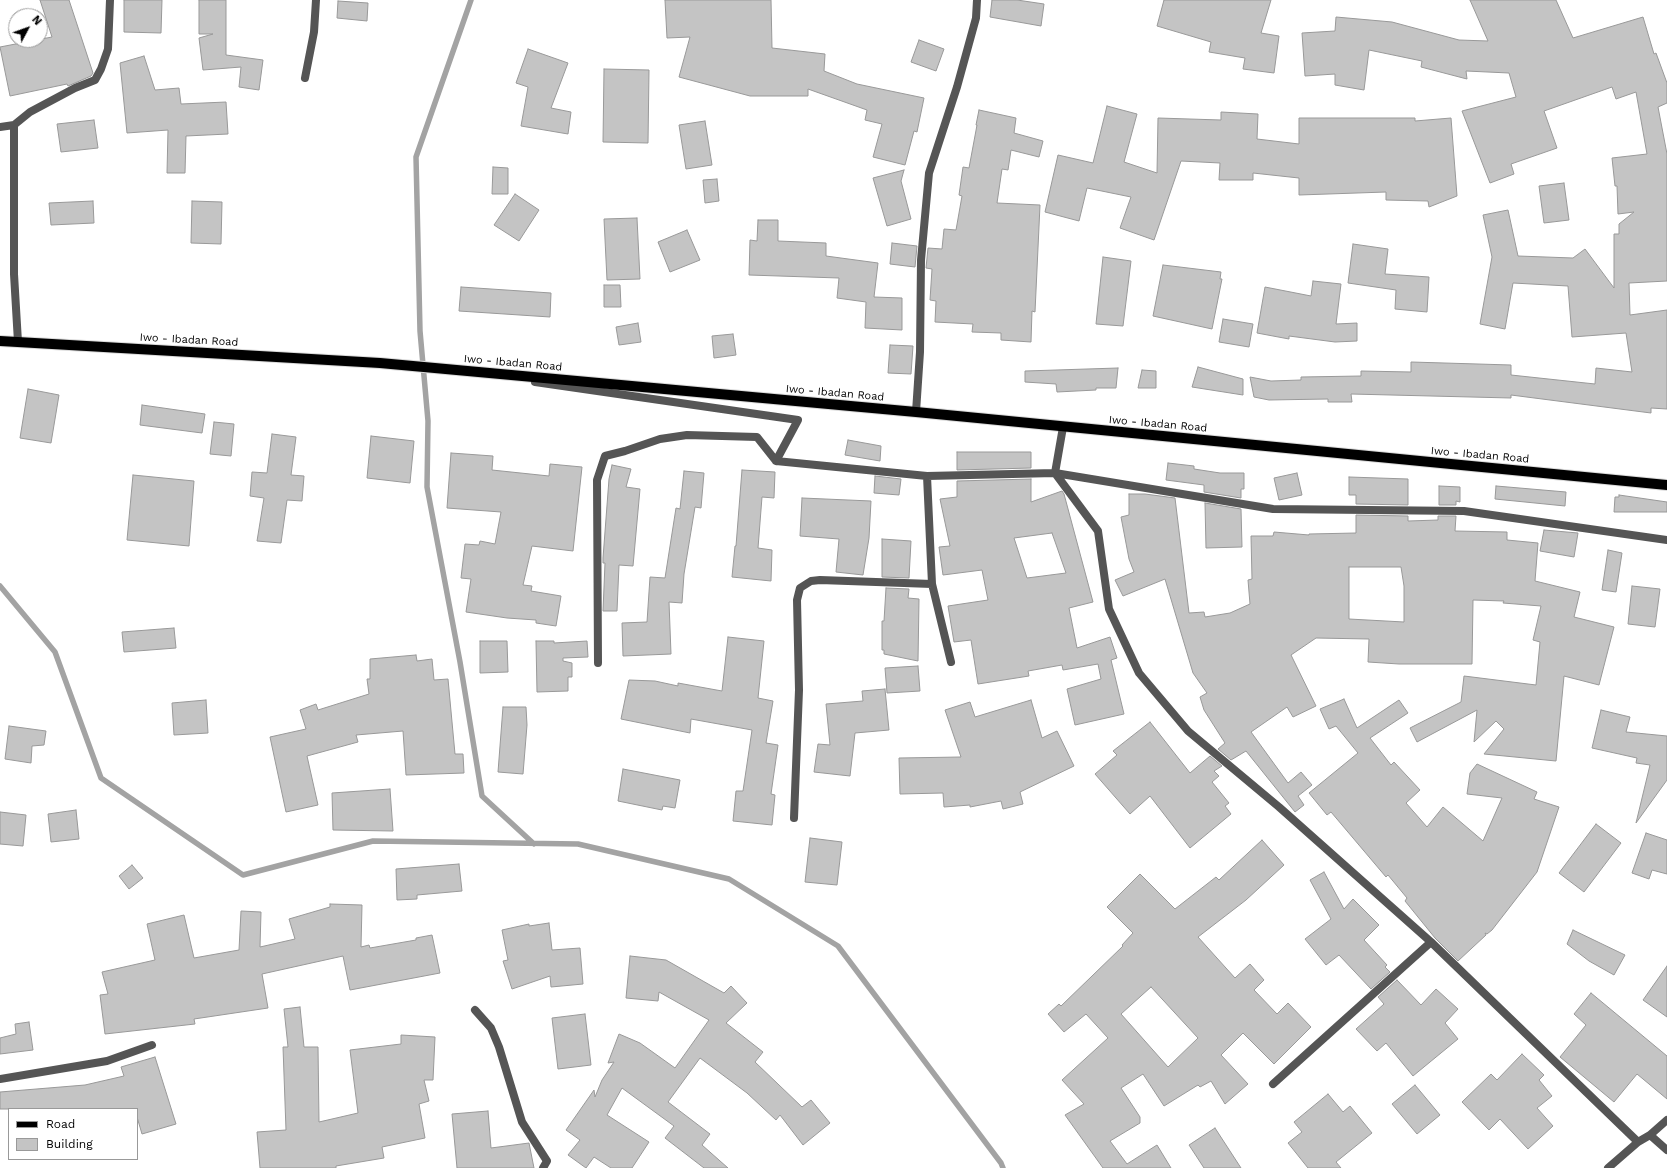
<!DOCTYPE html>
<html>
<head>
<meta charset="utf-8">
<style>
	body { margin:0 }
	#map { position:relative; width:1667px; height:1168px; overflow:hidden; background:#fff; font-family:"Work Sans",sans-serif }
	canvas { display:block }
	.legend { position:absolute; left:8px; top:1108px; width:130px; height:52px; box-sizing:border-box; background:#fff; border:1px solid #999; margin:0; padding:5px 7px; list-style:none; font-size:12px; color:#000 }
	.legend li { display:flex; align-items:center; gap:8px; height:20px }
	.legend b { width:20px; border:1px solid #999 }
	.north { position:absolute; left:8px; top:8px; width:40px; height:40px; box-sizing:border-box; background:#fff; border:1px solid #999; border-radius:50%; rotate:49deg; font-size:11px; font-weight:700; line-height:16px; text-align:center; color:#000 }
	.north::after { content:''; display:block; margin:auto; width:14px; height:18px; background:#000; clip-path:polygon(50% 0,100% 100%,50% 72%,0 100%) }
</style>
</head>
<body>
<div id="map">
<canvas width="1667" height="1168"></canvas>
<ul class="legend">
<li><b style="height:5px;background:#000"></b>Road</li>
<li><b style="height:11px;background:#c4c4c4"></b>Building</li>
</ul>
<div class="north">N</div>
</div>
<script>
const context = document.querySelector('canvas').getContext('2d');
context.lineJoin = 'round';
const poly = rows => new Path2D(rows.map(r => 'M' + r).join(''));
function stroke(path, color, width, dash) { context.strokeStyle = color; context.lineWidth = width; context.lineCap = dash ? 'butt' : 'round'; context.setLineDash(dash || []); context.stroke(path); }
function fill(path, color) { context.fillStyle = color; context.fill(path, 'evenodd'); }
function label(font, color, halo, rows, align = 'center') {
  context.font = font + ' "Work Sans",sans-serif'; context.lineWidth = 3.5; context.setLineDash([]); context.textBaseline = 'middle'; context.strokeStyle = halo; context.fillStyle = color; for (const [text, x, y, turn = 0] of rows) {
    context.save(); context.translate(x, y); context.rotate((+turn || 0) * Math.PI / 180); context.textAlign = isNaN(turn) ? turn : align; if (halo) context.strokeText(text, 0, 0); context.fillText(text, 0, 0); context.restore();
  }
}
stroke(poly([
	[471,0,416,157,420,331,428,421,427,487,460,662,482,796,534,844],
	[0,586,55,652,101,778,243,875,373,841,578,844,729,879,838,946,1001,1163,1003,1168]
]), '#a3a3a3', 5.5);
const building = poly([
	[40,0,69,0,93,73,91,76,68,86,67,84,10,96,0,47,52,37,40,0],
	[124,0,162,0,161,33,124,32,124,0],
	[199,0,226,0,226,55,263,60,259,90,239,87,241,67,203,70,199,38,213,34,199,34,199,0],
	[665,0,771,0,772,48,825,54,824,71,857,84,924,98,917,132,914,131,905,165,873,157,882,124,865,120,867,110,808,89,808,96,750,96,679,77,690,37,667,38,665,0],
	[992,0,1017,0,1044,4,1041,26,990,17,992,0],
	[1164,0,1271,0,1261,33,1279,36,1274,73,1243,69,1245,58,1209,52,1211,42,1157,26,1164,0],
	[1470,0,1556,0,1573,38,1643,17,1654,54,1656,53,1667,83,1667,103,1658,107,1667,154,1667,281,1629,283,1630,315,1667,310,1667,409,1651,408,1651,413,1511,395,1511,398,1351,394,1352,402,1328,402,1328,399,1269,400,1254,397,1250,377,1271,381,1301,380,1301,377,1361,376,1361,371,1411,372,1411,362,1511,365,1511,375,1595,384,1596,368,1632,372,1626,333,1572,337,1568,286,1513,283,1505,329,1480,324,1492,257,1483,215,1508,210,1518,256,1573,258,1585,249,1614,288,1614,234,1619,234,1619,224,1634,212,1618,214,1617,186,1615,186,1612,158,1647,154,1636,92,1616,99,1612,87,1544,111,1557,148,1511,164,1514,174,1490,183,1462,111,1516,97,1509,73,1466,71,1467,79,1421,67,1422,61,1369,50,1364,90,1335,85,1335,74,1305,76,1302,33,1335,31,1336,17,1392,22,1459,40,1488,41,1470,0],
	[338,1,368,3,367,21,337,18,338,1],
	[919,40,944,49,936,71,911,62,919,40],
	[528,49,568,63,551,108,571,112,568,134,521,126,528,87,516,83,528,49],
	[144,56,155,90,179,88,181,104,226,102,228,134,186,136,185,173,167,173,168,130,127,133,120,63,144,56],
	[604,69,649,70,648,143,603,142,604,69],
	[1107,106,1137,114,1124,162,1157,173,1158,118,1221,120,1221,112,1258,114,1257,139,1299,144,1299,118,1415,118,1415,121,1451,118,1457,196,1429,207,1428,201,1386,200,1386,192,1299,195,1299,178,1253,173,1253,180,1219,180,1220,163,1181,161,1154,240,1120,228,1131,197,1087,188,1079,221,1045,212,1058,155,1093,163,1107,106],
	[979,110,1016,118,1014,133,1043,141,1039,157,1011,150,1008,170,1002,169,997,203,1040,205,1035,312,1032,311,1031,342,1001,340,1001,333,972,332,973,324,935,322,936,301,930,300,932,269,926,268,928,248,942,249,944,229,956,230,962,196,959,195,963,167,969,168,977,125,976,125,979,110],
	[94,120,98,148,61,152,57,124,94,120],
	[705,121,712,165,686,169,679,125,705,121],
	[493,167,508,168,508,194,492,194,493,167],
	[904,170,901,181,911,219,887,226,873,178,904,170],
	[717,179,719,201,705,203,703,180,717,179],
	[1564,183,1569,220,1544,223,1539,186,1564,183],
	[515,194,539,210,519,241,494,225,515,194],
	[93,201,94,223,51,225,49,203,93,201],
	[192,201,222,202,221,244,191,243,192,201],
	[637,218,640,279,607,280,604,219,637,218],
	[758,220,778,220,778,241,826,243,826,256,878,263,874,297,902,298,902,330,865,328,866,302,837,298,839,278,749,275,750,240,757,241,758,220],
	[687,230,700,260,670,272,658,242,687,230],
	[892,243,917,246,915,267,890,264,892,243],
	[1353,244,1388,249,1385,274,1429,277,1427,312,1395,309,1396,290,1348,283,1353,244],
	[1103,257,1131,261,1123,326,1096,324,1103,257],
	[1163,265,1221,272,1220,279,1222,279,1212,329,1153,316,1163,265],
	[1313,281,1341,284,1336,324,1357,323,1357,341,1335,342,1289,336,1289,339,1257,333,1265,287,1311,296,1313,281],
	[604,285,620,285,621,307,604,307,604,285],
	[461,287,551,293,550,317,459,311,461,287],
	[1223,319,1253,324,1249,347,1219,342,1223,319],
	[638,323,641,342,619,345,616,327,638,323],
	[733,334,736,355,714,358,712,336,733,334],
	[890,345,913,346,911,374,888,373,890,345],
	[1198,367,1243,379,1243,395,1192,387,1198,367],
	[1118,368,1116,388,1096,388,1096,390,1057,392,1056,384,1025,382,1025,371,1118,368],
	[1142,370,1156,371,1156,388,1138,388,1142,370],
	[28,389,59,395,51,443,20,438,28,389],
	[142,405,205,414,202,433,140,425,142,405],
	[214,422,234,424,231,456,210,454,214,422],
	[272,434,296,437,291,475,304,476,302,501,287,500,281,543,257,541,264,498,250,496,252,472,267,473,272,434],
	[371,436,414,441,410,483,367,478,371,436],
	[848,440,881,446,880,461,845,455,848,440],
	[957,452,1031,452,1031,468,957,470,957,452],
	[451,453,493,456,492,470,549,476,550,464,582,467,573,551,532,546,523,585,532,586,531,591,561,596,556,626,536,623,536,620,507,618,466,612,471,579,461,578,465,544,479,545,480,541,495,544,501,512,447,508,451,453],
	[1168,463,1194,466,1194,469,1220,473,1244,473,1244,489,1241,489,1241,498,1204,492,1204,485,1166,480,1168,463],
	[612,465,631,469,626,487,640,489,633,566,619,565,617,611,603,611,605,563,603,563,603,558,609,479,612,465],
	[742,470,775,472,774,498,762,497,758,548,772,550,771,581,732,577,735,546,736,546,742,470],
	[684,471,704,473,701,508,695,507,684,574,682,603,669,602,671,654,623,656,622,623,647,622,650,577,665,578,676,508,680,509,684,471],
	[1297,473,1302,495,1279,500,1274,478,1297,473],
	[133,475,194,481,189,546,127,540,133,475],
	[875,476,901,479,899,495,874,493,875,476],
	[1349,477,1408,479,1408,505,1356,504,1356,495,1349,495,1349,477],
	[1031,479,1031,502,1062,491,1064,494,1093,602,1069,608,1077,648,1110,637,1117,658,1111,660,1124,714,1075,725,1067,689,1101,679,1098,664,1063,670,1062,665,1028,671,1029,676,978,684,971,640,954,642,948,606,988,600,982,570,943,575,939,547,950,546,940,499,957,497,957,481,1031,479],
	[1052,533,1066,573,1027,578,1014,538,1052,533],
	[1439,486,1460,487,1460,502,1456,501,1456,505,1439,505,1439,486],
	[1496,486,1566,492,1565,506,1495,499,1496,486],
	[1129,494,1145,494,1175,498,1189,613,1204,612,1205,617,1230,613,1250,604,1248,580,1252,579,1251,536,1273,536,1274,532,1309,535,1309,534,1356,533,1356,515,1408,516,1408,521,1438,520,1438,516,1456,516,1455,531,1507,532,1507,540,1538,543,1535,581,1580,592,1574,617,1614,627,1599,685,1564,676,1556,761,1484,754,1504,729,1496,721,1474,742,1477,710,1417,742,1410,728,1461,702,1464,676,1536,685,1540,642,1533,640,1541,606,1503,603,1504,601,1473,600,1472,664,1399,664,1368,662,1369,639,1316,638,1291,655,1316,706,1293,717,1287,707,1251,732,1288,783,1301,772,1312,785,1298,796,1304,805,1295,812,1246,751,1231,760,1218,749,1225,743,1204,710,1200,697,1207,693,1193,673,1165,579,1123,596,1115,580,1134,572,1129,559,1121,517,1129,515,1129,494],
	[1349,567,1401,567,1404,586,1404,622,1349,619,1349,567],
	[1619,495,1667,502,1667,512,1614,512,1615,497,1619,497,1619,495],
	[802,498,871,501,869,538,863,575,836,572,839,539,800,536,802,498],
	[1205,503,1241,509,1242,547,1206,548,1205,503],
	[1544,530,1578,533,1574,557,1540,551,1544,530],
	[882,539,911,541,909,578,882,577,882,539],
	[1608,550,1622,553,1616,592,1602,590,1608,550],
	[1632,586,1660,589,1655,627,1628,624,1632,586],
	[886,588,909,589,908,598,919,599,918,661,884,654,884,650,882,650,882,621,884,621,886,588],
	[174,628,176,648,124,652,122,632,174,628],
	[728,637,764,641,758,698,773,701,766,743,778,745,771,794,775,795,772,825,733,821,736,791,743,791,752,730,691,719,690,733,621,719,629,680,655,681,678,686,678,683,722,691,728,637],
	[480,641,507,641,508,672,480,673,480,641],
	[536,641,554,641,554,643,587,641,588,657,563,658,563,661,572,663,572,677,568,677,568,691,537,692,536,641],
	[416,655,417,661,432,659,434,680,448,679,455,754,463,754,464,773,406,775,403,731,356,735,358,742,307,756,318,805,286,812,270,737,306,729,300,710,316,704,318,710,369,694,367,679,370,679,370,659,416,655],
	[918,666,920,691,887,693,885,668,918,666],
	[885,689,889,730,855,733,850,776,814,772,818,744,830,745,826,704,863,701,862,691,885,689],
	[1344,699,1357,728,1399,700,1408,713,1370,738,1391,765,1394,762,1420,790,1406,803,1427,827,1443,807,1483,841,1502,798,1467,794,1470,773,1477,764,1537,792,1534,799,1559,807,1537,872,1492,930,1487,934,1485,933,1486,935,1458,961,1435,938,1405,901,1407,898,1388,875,1386,877,1331,812,1327,815,1309,793,1358,753,1336,726,1329,729,1320,709,1344,699],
	[206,700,208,733,174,735,172,703,206,700],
	[1031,700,1042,738,1057,731,1074,766,1020,792,1023,804,1003,809,1001,801,970,807,970,805,944,807,943,793,900,794,899,758,961,757,945,710,970,702,975,717,1031,700],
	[503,707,526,707,527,725,523,774,498,772,503,707],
	[1601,710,1630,717,1626,732,1667,736,1667,780,1636,823,1650,765,1636,763,1637,758,1592,748,1601,710],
	[1150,722,1190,773,1210,756,1222,766,1214,771,1219,776,1212,782,1229,803,1225,806,1231,814,1190,848,1150,796,1130,814,1095,774,1117,755,1113,751,1150,722],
	[9,726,46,731,44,745,32,746,31,763,5,759,9,726],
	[623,769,680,780,675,808,663,806,662,810,618,801,623,769],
	[390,789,393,831,333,830,332,793,390,789],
	[76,810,79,839,51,842,48,814,76,810],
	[0,812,26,815,23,846,0,844,0,812],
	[1596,824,1621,843,1584,892,1559,873,1596,824],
	[1646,833,1667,840,1667,874,1652,870,1649,879,1632,873,1646,833],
	[810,838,842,842,837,885,805,882,810,838],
	[1262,840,1284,865,1246,900,1198,937,1235,978,1250,964,1264,980,1254,990,1277,1014,1288,1003,1311,1027,1274,1064,1243,1033,1221,1055,1248,1084,1225,1104,1211,1081,1200,1087,1198,1085,1164,1106,1143,1074,1121,1088,1140,1117,1140,1123,1110,1141,1127,1164,1157,1145,1171,1168,1103,1168,1065,1115,1084,1104,1062,1080,1108,1038,1086,1014,1064,1032,1048,1014,1059,1004,1061,1006,1123,946,1122,945,1133,933,1107,907,1140,874,1175,909,1216,877,1219,880,1262,840],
	[1151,987,1198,1038,1168,1067,1121,1014,1151,987],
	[459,864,462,891,417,895,417,899,397,900,396,869,459,864],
	[132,865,143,878,129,889,119,876,132,865],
	[1324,872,1344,909,1353,899,1379,925,1364,940,1387,965,1385,967,1390,972,1371,989,1339,955,1326,965,1305,939,1331,919,1310,880,1324,872],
	[330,904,362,905,361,947,369,945,370,948,416,940,416,938,432,935,440,973,350,990,343,956,262,974,268,1008,194,1019,195,1024,105,1034,100,995,108,994,102,972,155,960,147,924,184,915,194,958,239,950,241,911,261,912,260,947,295,939,289,919,330,907,330,904],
	[549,923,552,950,580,948,583,984,551,987,550,976,512,989,503,961,508,960,502,930,529,924,529,926,549,923],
	[1573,930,1625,955,1614,975,1589,961,1567,944,1573,930],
	[630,956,666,960,724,993,731,986,747,1003,726,1023,763,1052,755,1062,802,1107,811,1100,830,1123,803,1145,780,1115,776,1120,747,1093,700,1058,668,1102,710,1134,702,1145,728,1168,704,1168,665,1138,674,1126,622,1088,607,1115,649,1142,632,1168,611,1168,594,1157,586,1168,568,1155,580,1140,566,1130,594,1090,595,1097,602,1080,614,1062,608,1063,619,1034,640,1043,675,1068,709,1020,659,992,658,1001,626,998,630,956],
	[1667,966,1667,1017,1643,1000,1667,966],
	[1397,980,1421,1005,1436,989,1458,1009,1445,1023,1458,1039,1413,1076,1386,1043,1377,1051,1356,1029,1384,1004,1378,997,1397,980],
	[1591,993,1667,1056,1667,1099,1637,1074,1614,1102,1560,1057,1586,1025,1574,1014,1591,993],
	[300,1007,304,1047,318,1047,319,1122,358,1113,350,1050,401,1044,401,1035,435,1037,433,1080,424,1080,429,1101,419,1104,425,1138,382,1147,384,1158,336,1166,336,1168,260,1168,257,1132,286,1130,283,1047,288,1047,284,1009,300,1007],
	[585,1014,591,1065,558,1069,552,1018,585,1014],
	[29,1022,33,1050,0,1054,0,1038,16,1034,15,1024,29,1022],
	[1522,1054,1544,1075,1539,1080,1552,1096,1537,1108,1553,1126,1528,1149,1500,1119,1489,1130,1462,1102,1491,1074,1497,1080,1522,1054],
	[155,1057,176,1124,142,1134,137,1117,137,1109,0,1109,0,1092,85,1085,124,1076,121,1067,155,1057],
	[1415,1085,1440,1115,1417,1134,1392,1104,1415,1085],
	[1328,1094,1343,1112,1350,1106,1372,1133,1336,1162,1341,1168,1308,1168,1288,1143,1302,1132,1294,1122,1328,1094],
	[488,1111,491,1148,529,1143,534,1168,457,1168,452,1114,488,1111],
	[1215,1128,1241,1168,1204,1168,1189,1145,1215,1128]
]);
fill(building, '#c4c4c4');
stroke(building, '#999', 1);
const primary = poly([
	[0,341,380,363,916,412,1667,485]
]);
stroke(primary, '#dbdbdb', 12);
stroke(poly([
	[305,78,314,32,316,0],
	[0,127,14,125],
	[18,342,14,274,14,125,30,112,75,88,95,80,101,69,108,49,110,0],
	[535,382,798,420,776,461,757,437,687,435,660,439,625,451,605,456,597,480,598,663],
	[916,412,920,352,921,260,929,173,957,87,976,18,977,0],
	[1063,427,1055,473,1098,531,1109,609,1139,673,1188,731,1279,807,1431,942,1638,1142],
	[776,461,927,476,1055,473,1273,509,1464,511,1667,540],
	[927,476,932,584,951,662],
	[794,818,799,690,797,600,800,588,811,581,820,580,932,584],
	[475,1010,491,1028,499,1047,522,1122,547,1161,543,1168],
	[0,1079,107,1061,152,1045],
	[1273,1084,1431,942],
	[1650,1135,1667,1150],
	[1608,1168,1638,1142,1650,1135,1667,1120]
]), '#555', 8);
stroke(primary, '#000', 10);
label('11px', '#000', '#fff', [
	["Iwo - Ibadan Road",189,340,3],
	["Iwo - Ibadan Road",513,363,5],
	["Iwo - Ibadan Road",835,393,5],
	["Iwo - Ibadan Road",1158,424,5],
	["Iwo - Ibadan Road",1480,455,5]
]);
</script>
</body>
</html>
